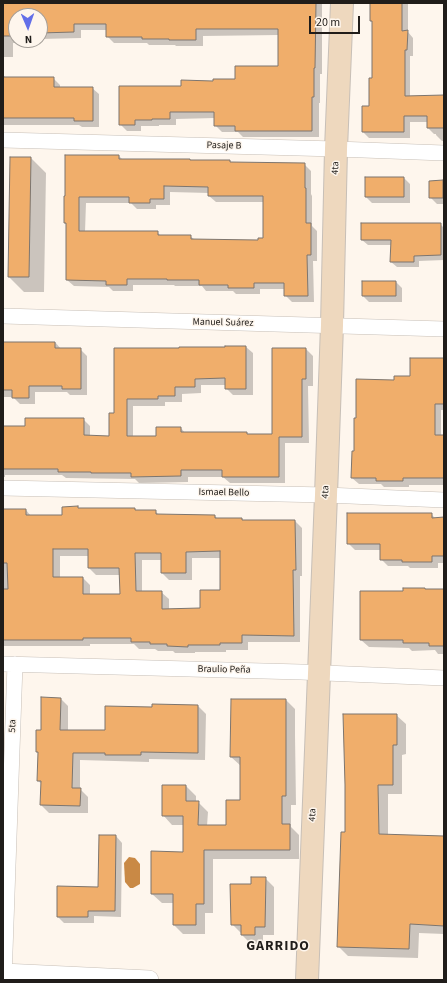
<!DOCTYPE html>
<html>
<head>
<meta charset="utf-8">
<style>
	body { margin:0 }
	#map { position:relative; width:447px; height:983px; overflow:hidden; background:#fef6ed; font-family:"Source Sans 3",sans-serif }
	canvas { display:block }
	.frame { position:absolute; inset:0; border:4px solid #201d1a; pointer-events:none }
	.north { position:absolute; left:8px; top:8px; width:40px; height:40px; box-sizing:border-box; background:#fef6ed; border:1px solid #a59f99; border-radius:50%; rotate:178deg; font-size:11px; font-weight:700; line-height:16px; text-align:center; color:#201d1a }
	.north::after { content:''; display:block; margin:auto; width:14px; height:18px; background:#636fe8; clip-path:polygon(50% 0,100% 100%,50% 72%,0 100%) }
	.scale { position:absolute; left:309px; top:16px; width:51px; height:18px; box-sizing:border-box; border:2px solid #201d1a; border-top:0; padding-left:5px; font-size:12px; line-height:14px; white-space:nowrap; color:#201d1a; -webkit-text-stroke:3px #fef6ed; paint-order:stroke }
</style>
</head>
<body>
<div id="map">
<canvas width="447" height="983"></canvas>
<div class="frame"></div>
<div class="north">N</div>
<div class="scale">20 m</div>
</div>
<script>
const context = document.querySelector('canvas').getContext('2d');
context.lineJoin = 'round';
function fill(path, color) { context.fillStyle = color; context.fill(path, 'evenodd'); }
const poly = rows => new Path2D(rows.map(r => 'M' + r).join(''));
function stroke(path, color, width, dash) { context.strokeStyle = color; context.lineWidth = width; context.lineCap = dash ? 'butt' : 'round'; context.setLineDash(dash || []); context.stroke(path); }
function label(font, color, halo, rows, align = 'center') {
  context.font = font + ' "Source Sans 3",sans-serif'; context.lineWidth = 3; context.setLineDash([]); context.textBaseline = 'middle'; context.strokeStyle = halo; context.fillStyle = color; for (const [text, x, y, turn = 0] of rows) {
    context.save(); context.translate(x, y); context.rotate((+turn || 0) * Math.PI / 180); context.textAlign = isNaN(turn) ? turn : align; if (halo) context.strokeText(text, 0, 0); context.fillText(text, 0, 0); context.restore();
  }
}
fill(poly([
	[129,857,135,858,140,864,140,884,133,888,130,888,125,882,124,863]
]), '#c98945');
fill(poly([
	[3,3,322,3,322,74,320,74,320,103,319,103,319,137,243,137,238,132,222,132,215,125,215,118,176,119,176,125,159,125,159,126,141,126,141,131,127,131,120,124,182,87,214,82,236,80,279,67,279,35,203,36,203,46,176,46,175,45,149,45,147,43,114,43,107,36,107,30,81,30,81,38,40,39,40,16,16,16,16,40,30,40,30,43,13,43,13,57,3,57],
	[371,3,408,3,408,32,413,38,413,56,410,56,410,97,444,96,444,141,442,141,436,135,436,134,434,134,428,128,428,122,410,122,410,138,369,138,363,132,363,107,370,107,373,79,373,23,371,21],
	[53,78,60,85,60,88,92,88,99,94,99,127,82,127,79,125,3,125,3,79],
	[119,156,123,160,230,161,232,163,304,164,311,171,311,194,312,196,312,226,317,231,317,261,313,261,314,302,292,302,285,295,285,289,260,289,260,294,236,294,233,291,206,291,202,286,175,286,174,285,133,285,133,291,113,291,109,287,74,286,67,280,67,226,65,223,65,197],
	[170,192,209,193,209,196,216,202,264,202,264,239,259,241,195,240,190,236,161,236,157,232,85,232,86,203,131,203,137,209,156,209,156,205,170,205],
	[31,158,46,173,44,292,24,292,9,277],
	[404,178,410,184,410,203,372,203,366,197],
	[444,181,444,204,437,204,430,197,430,182],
	[440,224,444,228,444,260,419,261,419,267,397,267,391,262,392,245,368,245,362,240],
	[396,282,402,288,402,302,369,302,363,296],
	[55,342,61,349,80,349,87,356,87,395,70,395,67,392,35,392,35,404,20,404,13,397,3,397,3,343],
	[246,347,253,353,253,395,233,395,226,388,226,385,201,385,201,393,182,394,182,402,165,402,165,406,133,406,133,437,157,437,181,428,185,433,246,433,248,435,273,435,306,349,313,356,313,386,308,386,309,443,285,443,285,483,230,483,223,477,188,477,188,482,139,483,135,479,66,478,62,475,5,475,5,477,3,477,3,427,26,427,83,419,90,426,90,436,110,437,115,414,115,349,226,348],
	[444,359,444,410,441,410,441,436,444,436,444,485,409,485,409,487,384,487,381,484,359,484,352,478,355,452,395,381,411,377],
	[79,509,135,509,137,511,155,511,159,515,215,516,218,519,242,519,244,521,295,521,302,528,302,576,300,576,300,642,248,642,248,650,226,650,226,652,195,652,195,653,175,653,173,651,158,651,155,649,139,649,134,644,90,644,90,646,3,646,3,510,26,510,31,516,63,516],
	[60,556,89,556,89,568,96,575,121,575,121,595,90,595,90,585,83,578,60,578],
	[192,558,221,558,221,591,201,609,169,610,169,599,161,592,142,592,142,560,162,560,162,573,169,580,192,580],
	[431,514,436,519,444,518,444,563,438,563,438,568,410,568,408,566,388,566,381,559,381,550,355,550,348,543],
	[426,590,444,590,444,654,438,654,435,650,412,651,409,648,369,647,361,640,404,592],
	[60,698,68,706,68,731,106,731,153,708,198,706,206,714,205,760,149,759,149,762,80,760,80,789,88,797,88,813,49,813,41,805,42,784,38,781,39,754,37,752,42,731],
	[286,700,295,709,295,735,296,805,291,805,291,827,299,835,299,859,213,859,213,913,205,913,205,934,183,934,174,925,174,903,162,903,152,894,184,853,184,825,172,825,163,815,186,786,196,796,196,802,198,802,208,812,207,826,227,826,241,801,241,766,231,757],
	[396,715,406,724,406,754,402,755,402,794,388,794,388,835,444,837,444,934,419,933,418,958,348,956,338,946,346,833],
	[116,836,122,843,121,917,94,916,94,923,64,923,58,917,98,888],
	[265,878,274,887,274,935,263,935,263,944,251,944,242,935,242,933,241,933,232,924,252,885]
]), '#0003');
const building = poly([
	[3,3,316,3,315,68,314,68,314,97,312,97,312,131,235,131,235,126,214,126,214,112,170,112,170,119,152,119,152,120,135,120,135,125,119,125,119,86,181,86,181,80,213,81,213,79,235,79,235,66,278,66,278,29,196,29,196,40,169,40,169,39,142,39,142,37,106,37,106,24,74,24,74,32,40,33,40,16,16,16,16,36,3,36,3,3],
	[370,3,402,3,402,31,408,30,407,50,405,50,405,96,444,95,444,128,427,128,427,116,404,116,404,132,362,132,362,106,369,106,369,78,372,78,372,21,370,21,370,3],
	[4,77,54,77,54,87,93,87,93,121,74,121,74,118,3,118,3,78,4,77],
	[65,155,119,155,119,159,190,159,190,160,230,160,230,162,305,163,305,188,306,188,306,223,311,223,311,255,307,255,308,296,284,296,284,283,254,283,254,288,228,288,228,285,199,285,199,280,167,280,167,279,127,279,127,285,106,285,106,281,66,280,66,223,64,223,64,196,65,196,65,155],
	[164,186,208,187,208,196,263,196,263,238,258,238,258,240,191,239,191,235,158,235,158,231,79,231,79,197,129,197,129,203,150,203,150,199,164,199,164,186],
	[10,157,31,157,29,277,8,277,10,157],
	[365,177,404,177,404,197,365,197,365,177],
	[443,180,443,198,429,198,429,181,443,180],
	[361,223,441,223,441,255,414,256,414,262,390,262,391,240,361,240,361,223],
	[362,281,396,281,396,296,362,296,362,281],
	[3,342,55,342,55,348,81,348,81,389,62,389,62,386,29,386,29,398,12,398,12,390,3,390,3,342],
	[225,346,246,346,246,389,225,389,225,378,195,379,195,387,175,387,175,396,158,396,158,399,127,399,127,436,156,436,156,427,181,427,181,432,247,432,247,434,272,434,272,348,306,348,306,379,302,379,302,437,279,437,279,477,222,477,222,470,181,470,181,476,131,477,131,473,91,473,91,472,58,472,58,469,3,469,3,426,25,426,25,418,84,418,84,435,109,436,109,413,114,413,114,348,179,348,179,347,225,347,225,346],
	[410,358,444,358,444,404,435,404,435,435,444,435,444,478,403,478,403,481,376,481,376,478,351,478,352,451,354,451,354,418,356,418,356,379,394,380,394,376,410,376,410,358],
	[78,506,78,508,135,508,135,510,156,510,156,514,215,515,215,518,242,518,242,520,295,520,296,570,293,570,294,636,242,635,242,643,220,643,220,645,188,645,188,647,167,646,167,644,150,644,150,642,131,642,131,638,83,638,83,640,3,640,3,589,8,589,7,563,3,563,3,509,26,509,26,515,62,515,62,507,78,506],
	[53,549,88,549,88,568,119,568,120,594,83,594,83,577,53,577,53,549],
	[220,551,220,590,200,590,200,608,162,609,162,591,136,591,135,553,161,553,161,573,186,573,186,552,220,551],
	[347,513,432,513,432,518,444,517,444,556,432,556,432,562,402,562,402,560,380,560,380,544,347,544,347,513],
	[403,588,425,588,425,589,444,589,444,646,429,646,429,643,403,643,403,640,360,640,360,591,403,591,403,588],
	[41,697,61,698,60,730,105,730,105,706,152,707,152,704,198,705,198,753,141,752,141,755,105,755,105,753,73,753,72,788,81,788,80,806,40,805,41,781,37,781,38,752,36,752,36,730,41,730,41,697],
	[231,699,286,699,286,796,282,796,282,824,290,824,290,850,204,850,204,904,196,904,196,925,173,925,173,894,151,894,151,851,183,852,183,816,162,816,162,785,186,785,186,801,199,801,198,825,226,825,226,800,240,800,240,757,230,757,231,699],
	[343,714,397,714,397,745,393,745,393,785,378,785,379,834,444,836,444,926,410,924,409,949,337,947,341,832,345,832,345,785,343,714],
	[99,835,116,835,115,911,88,911,88,917,57,917,57,886,98,887,99,835],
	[251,877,266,877,265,927,255,927,255,935,241,935,241,925,231,925,230,884,251,884,251,877]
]);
fill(building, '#f0ae6b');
stroke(building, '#7d756e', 1);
const minor = poly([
	[3,140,336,149,444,153],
	[3,316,444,329],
	[3,488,326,495,444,500],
	[3,664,301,672,444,678],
	[4,980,15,664]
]);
const tertiary = poly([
	[3,973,149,980]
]);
const secondary = poly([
	[307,980,326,495,332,325,336,149,342,3]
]);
stroke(minor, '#c7bfb7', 16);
stroke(tertiary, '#c7bfb7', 20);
stroke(secondary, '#c7bfb7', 24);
stroke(minor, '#fff', 15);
stroke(tertiary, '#fff', 19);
stroke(secondary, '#eed8be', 22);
label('10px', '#201d1a', '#fef6ed', [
	["Pasaje B",224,146,1],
	["4ta",336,168,-89],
	["Manuel Suárez",223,323,1],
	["4ta",326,492,-88],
	["Ismael Bello",224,493,1],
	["Braulio Peña",224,670,1],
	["5ta",13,726,-88],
	["4ta",313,815,-88]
]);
context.letterSpacing = '1px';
label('bold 14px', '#201d1a', '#fef6ed', [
	["GARRIDO",278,947]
]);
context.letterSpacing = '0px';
</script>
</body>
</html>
